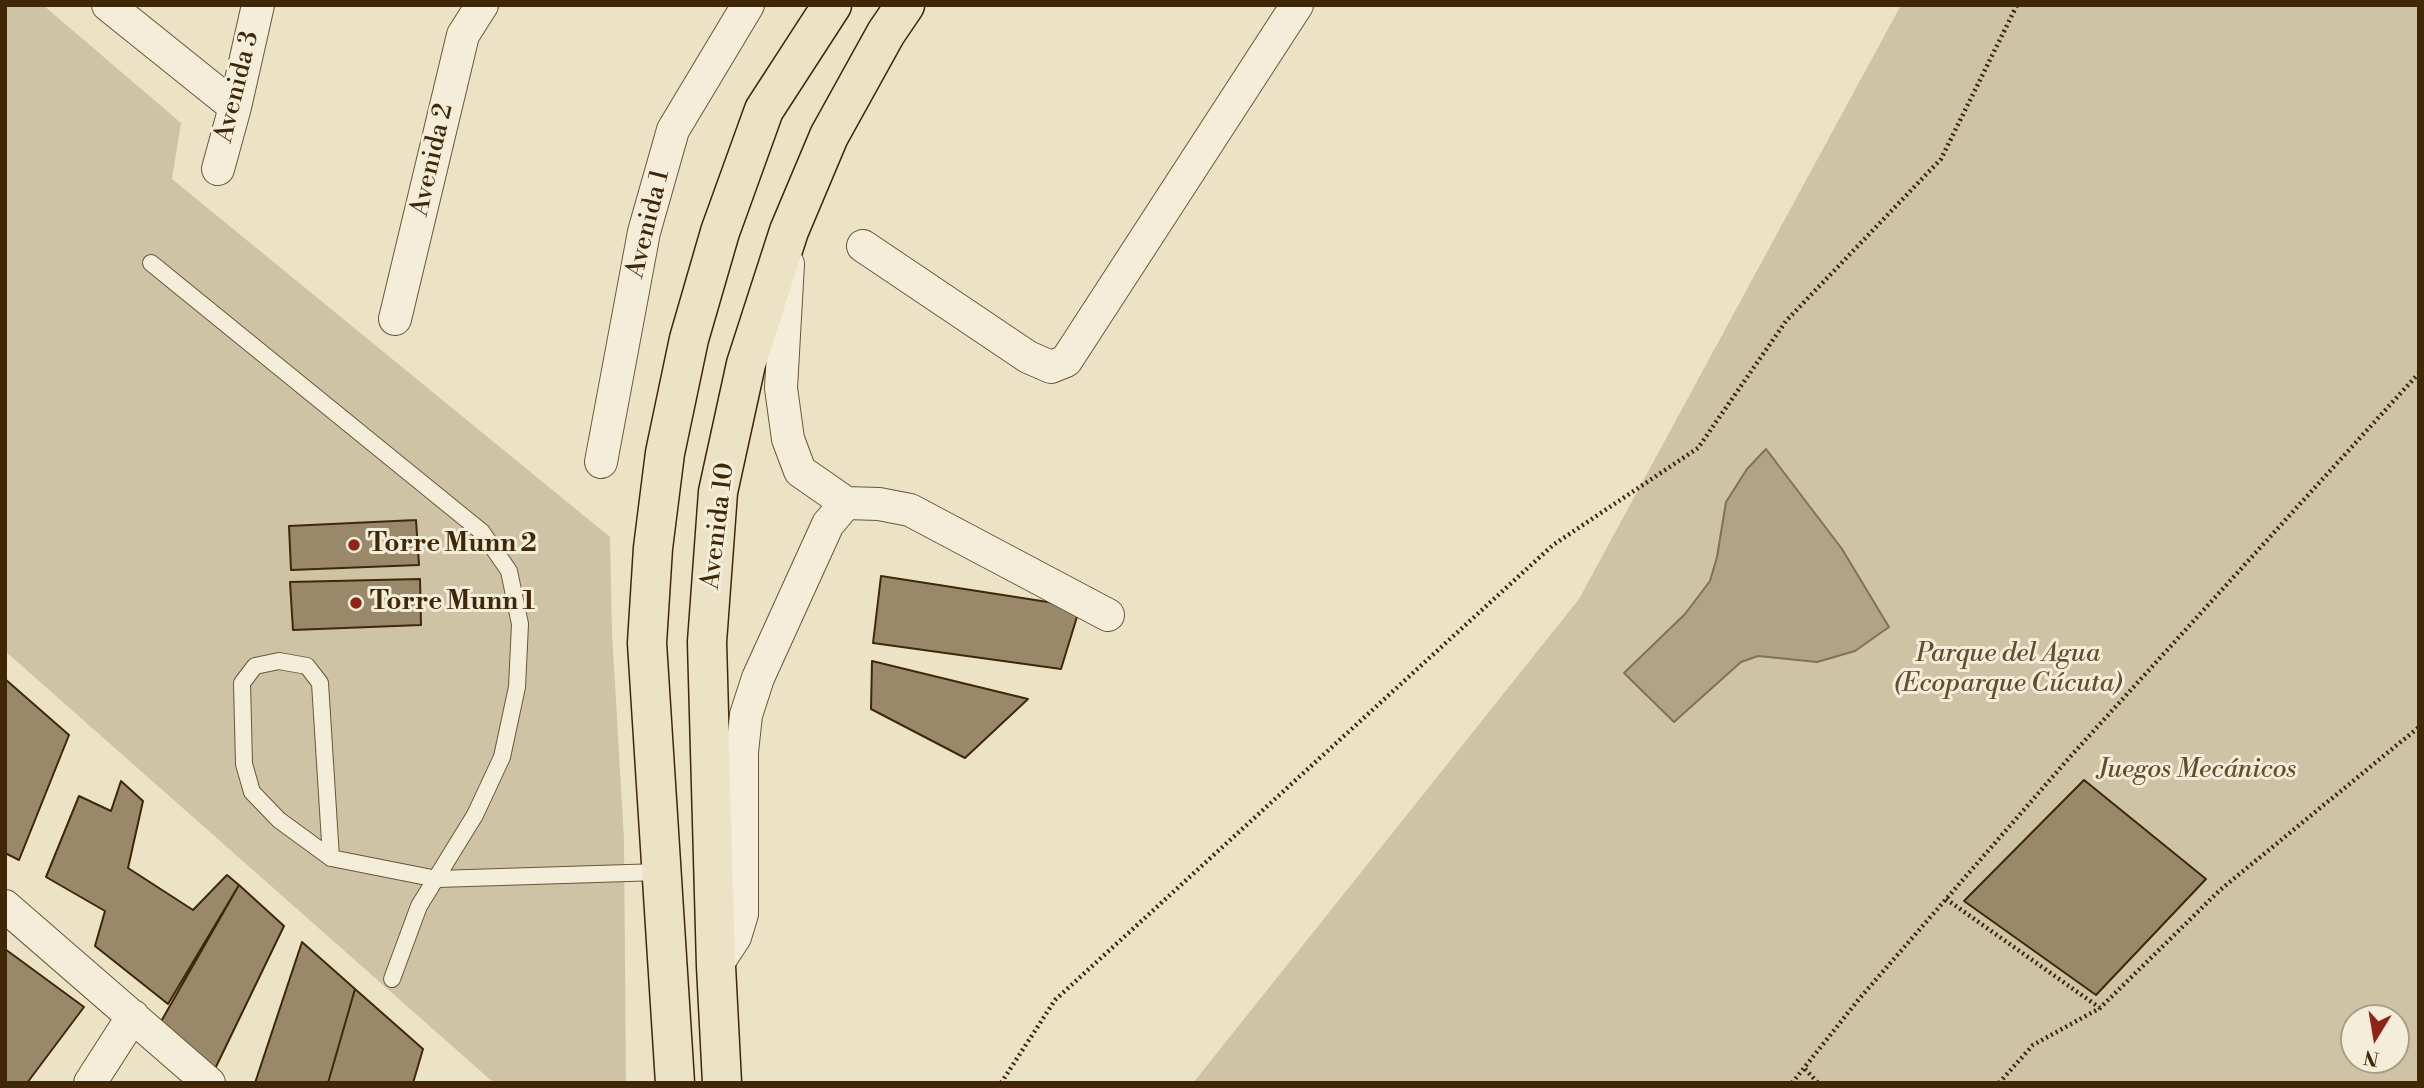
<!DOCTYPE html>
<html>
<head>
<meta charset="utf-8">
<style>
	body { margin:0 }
	#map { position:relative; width:2424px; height:1088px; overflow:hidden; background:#ece3c6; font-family:"Libre Bodoni",serif }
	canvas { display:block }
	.frame { position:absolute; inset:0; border:7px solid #3f2707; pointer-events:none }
	.north { position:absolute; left:2340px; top:1004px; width:70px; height:70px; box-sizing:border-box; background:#f3edda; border:2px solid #ab9e86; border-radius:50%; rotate:191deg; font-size:19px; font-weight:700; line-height:28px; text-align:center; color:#3f2707 }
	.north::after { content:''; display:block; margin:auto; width:24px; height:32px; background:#8f2418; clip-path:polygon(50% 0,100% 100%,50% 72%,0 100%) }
</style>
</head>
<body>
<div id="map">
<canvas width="2424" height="1088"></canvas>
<div class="frame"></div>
<div class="north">N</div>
</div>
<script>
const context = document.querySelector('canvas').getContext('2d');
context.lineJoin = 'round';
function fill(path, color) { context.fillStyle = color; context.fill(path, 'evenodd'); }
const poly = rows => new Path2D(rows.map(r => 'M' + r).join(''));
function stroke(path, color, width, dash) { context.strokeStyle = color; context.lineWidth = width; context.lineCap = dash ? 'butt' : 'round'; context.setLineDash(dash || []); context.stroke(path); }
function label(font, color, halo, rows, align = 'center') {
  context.font = font + ' "Libre Bodoni",serif'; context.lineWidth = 6; context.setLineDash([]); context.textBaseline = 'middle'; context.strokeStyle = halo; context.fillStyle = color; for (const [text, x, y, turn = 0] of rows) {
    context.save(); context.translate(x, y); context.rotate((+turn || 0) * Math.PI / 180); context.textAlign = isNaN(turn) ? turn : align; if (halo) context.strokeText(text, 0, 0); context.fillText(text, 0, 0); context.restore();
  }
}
fill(poly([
	[5,5,43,5,181,123,172,179,610,537,612,632,624,839,626,1083,494,1083,5,651],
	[1901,5,2419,5,2419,1083,1193,1083,1579,599],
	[2354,1018,2396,1018,2396,1060,2354,1060]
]), '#cfc3a6');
const water = poly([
	[1766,449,1842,549,1889,627,1855,651,1817,662,1758,656,1741,662,1674,722,1624,673,1685,614,1710,581,1717,557,1726,502,1747,469,1766,449]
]);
fill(water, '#b1a385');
stroke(water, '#837153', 2);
const building = poly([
	[416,520,419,565,291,570,289,526,416,520],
	[881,576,1080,607,1061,669,873,643,881,576],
	[420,579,421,625,293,630,290,582,420,579],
	[872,661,1028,699,965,758,871,709,872,661],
	[5,679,69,735,19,860,5,853,5,679],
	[2084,780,2206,879,2096,995,1964,901,2084,780],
	[121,781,143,801,128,868,193,910,227,875,239,885,168,1004,95,946,105,911,46,877,79,796,111,811,121,781],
	[239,885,284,926,213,1073,159,1025,239,885],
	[302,942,355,989,328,1083,255,1083,302,942],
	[5,949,84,1007,27,1083,5,1083,5,949],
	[355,989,423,1049,413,1083,328,1083,355,989]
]);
fill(building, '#99896a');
stroke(building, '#3f2707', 2);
const service = poly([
	[151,263,482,532,509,571,520,624,517,687,502,757,475,815,419,906,392,979],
	[279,661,307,666,320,683,331,858,279,820,252,792,244,764,242,683,255,666,279,661],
	[331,858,437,879,660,872]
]);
const minor = poly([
	[108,5,235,107],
	[218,169,235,107,258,5],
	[863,246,1028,357,1051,367,1066,361,1297,5],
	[788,264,781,388,788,439,800,471,846,503,879,504,910,510,1108,615],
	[395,319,463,35,482,5],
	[601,462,644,232,673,130,748,5],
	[5,906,209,1083],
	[716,966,735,937,742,914,742,752,746,715,758,678,828,524,846,503],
	[90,1083,133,1016]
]);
const primary = poly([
	[675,1083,647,643,653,548,665,453,689,339,720,232,764,110,832,5],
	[722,1083,716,966,707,642,718,492,746,364,789,231,829,136,886,33,905,5]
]);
stroke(service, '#6a5637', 18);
stroke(minor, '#6a5637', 34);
stroke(primary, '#3f2707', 41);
stroke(poly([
	[1946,899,2100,1008],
	[1805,1069,1818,1083],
	[1001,1083,1055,1000,1553,545,1698,448,1786,321,1941,159,2017,5],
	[1792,1083,1859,999,2069,758,2419,373],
	[1999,1083,2033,1045,2100,1008,2220,890,2419,727]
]), '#3f2707', 4.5, [2, 3.5]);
stroke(service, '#f3edda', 16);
stroke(minor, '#f3edda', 32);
stroke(primary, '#ece3c6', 38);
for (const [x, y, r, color] of [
	[354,545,7,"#8f2418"],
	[356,603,7,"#8f2418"]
]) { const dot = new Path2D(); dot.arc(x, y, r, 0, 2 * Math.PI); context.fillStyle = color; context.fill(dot); stroke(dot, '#f3edda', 2.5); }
label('26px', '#3f2707', '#f3edda', [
	["Avenida 3",238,87,-76],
	["Avenida 2",433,160,-77],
	["Avenida 1",649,224,-76],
	["Avenida 10",719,526,-83]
]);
label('bold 26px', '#3f2707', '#f3edda', [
	["Torre Munn 2",368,545],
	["Torre Munn 1",370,603]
], 'left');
label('italic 26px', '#634e2f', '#f3edda', [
	["Parque del Agua",2008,655],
	["(Ecoparque Cúcuta)",2008,685],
	["Juegos Mecánicos",2197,771]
]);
</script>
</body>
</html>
